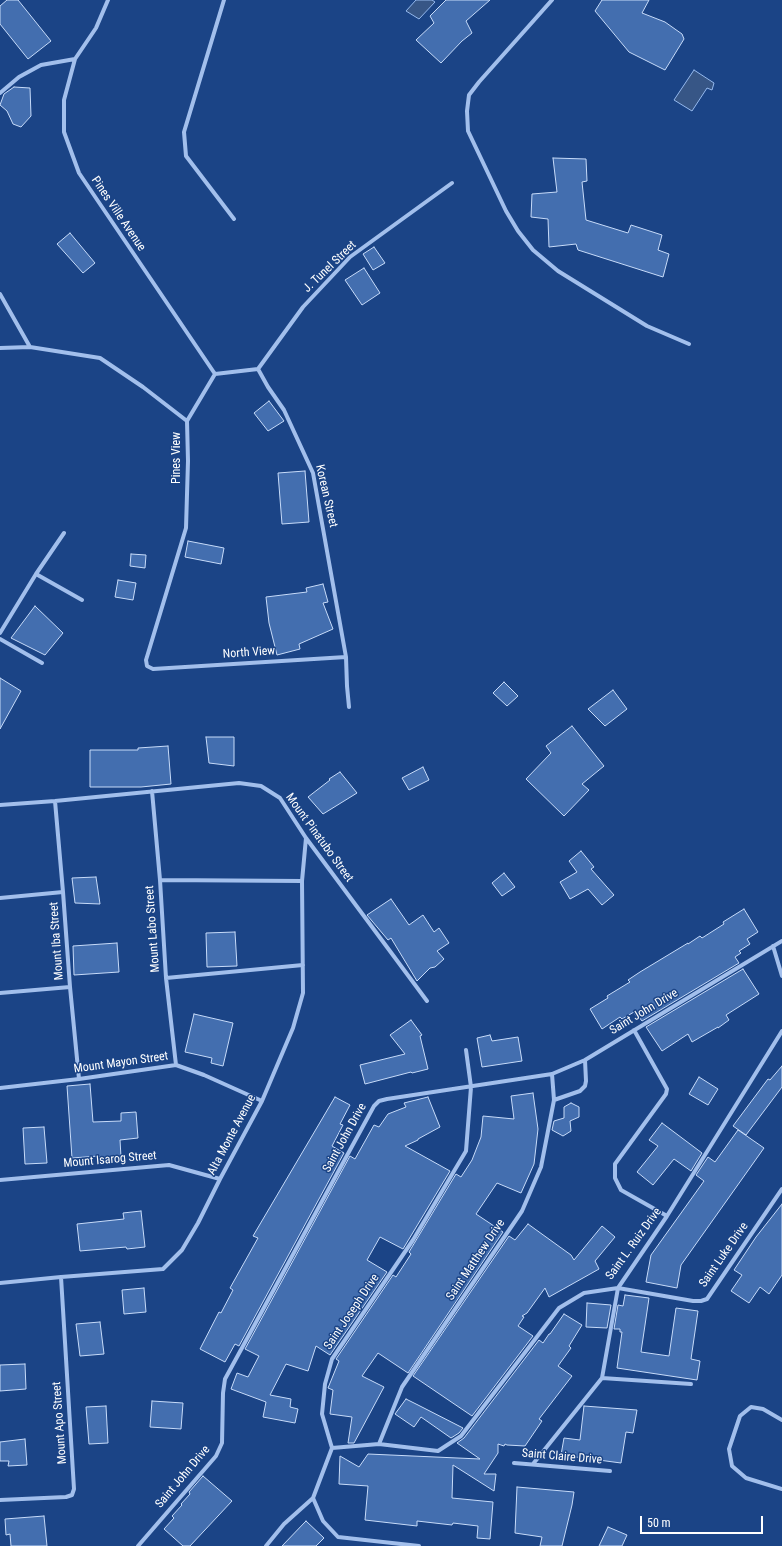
<!DOCTYPE html>
<html>
<head>
<meta charset="utf-8">
<style>
	body { margin:0 }
	#map { position:relative; width:782px; height:1546px; overflow:hidden; background:#1b4486; font-family:"Roboto Condensed",sans-serif }
	canvas { display:block }
	.scale { position:absolute; left:640px; top:1516px; width:123px; height:18px; box-sizing:border-box; border:2px solid #fff; border-top:0; padding-left:5px; font-size:12px; line-height:14px; white-space:nowrap; color:#fff; -webkit-text-stroke:3px #1b4486; paint-order:stroke }
</style>
</head>
<body>
<div id="map">
<canvas width="782" height="1546"></canvas>
<div class="scale">50 m</div>
</div>
<script>
const context = document.querySelector('canvas').getContext('2d');
context.lineJoin = 'round';
function fill(path, color) { context.fillStyle = color; context.fill(path, 'evenodd'); }
const poly = rows => new Path2D(rows.map(r => 'M' + r).join(''));
function stroke(path, color, width, dash) { context.strokeStyle = color; context.lineWidth = width; context.lineCap = dash ? 'butt' : 'round'; context.setLineDash(dash || []); context.stroke(path); }
function label(font, color, halo, rows, align = 'center') {
  context.font = font + ' "Roboto Condensed",sans-serif'; context.lineWidth = 3; context.setLineDash([]); context.textBaseline = 'middle'; context.strokeStyle = halo; context.fillStyle = color; for (const [text, x, y, turn = 0] of rows) {
    context.save(); context.translate(x, y); context.rotate((+turn || 0) * Math.PI / 180); context.textAlign = isNaN(turn) ? turn : align; if (halo) context.strokeText(text, 0, 0); context.fillText(text, 0, 0); context.restore();
  }
}
const water = poly([
	[416,0,432,0,435,2,419,19,406,11,416,0],
	[694,70,714,83,712,90,707,88,692,111,674,100,694,70]
]);
fill(water, '#375686');
stroke(water, '#95b9ee', 1);
const building = poly([
	[7,0,18,0,51,41,28,59,0,24,0,6,7,0],
	[446,0,490,0,466,21,472,33,462,41,441,63,416,40,434,23,430,16,446,0],
	[602,0,649,0,642,13,665,22,682,34,684,39,665,70,629,52,595,11,602,0],
	[14,87,30,88,31,116,21,127,13,124,7,111,0,105,4,94,14,87],
	[553,158,586,159,587,181,582,182,586,220,628,233,631,225,662,235,658,250,669,254,663,277,578,250,576,244,549,247,548,219,531,217,532,194,557,192,553,158],
	[70,233,95,263,83,273,57,244,70,233],
	[374,247,385,263,373,270,363,254,374,247],
	[364,268,380,293,362,305,345,280,364,268],
	[269,401,284,421,268,431,254,413,269,401],
	[305,471,309,522,282,524,278,473,305,471],
	[188,541,224,548,221,564,185,557,188,541],
	[131,554,146,555,145,568,130,566,131,554],
	[118,580,136,583,133,600,115,597,118,580],
	[323,584,328,602,323,603,333,629,299,644,300,649,277,655,269,623,266,597,307,592,306,588,323,584],
	[35,606,63,633,45,655,11,638,35,606],
	[0,678,21,691,0,729,0,678],
	[504,682,518,696,507,706,493,693,504,682],
	[613,690,627,709,605,726,588,709,613,690],
	[572,726,604,766,582,784,589,790,564,816,526,779,551,753,546,746,572,726],
	[206,737,234,737,234,766,209,763,206,737],
	[168,746,171,784,141,787,90,787,90,750,138,750,138,748,168,746],
	[423,767,429,780,409,790,402,778,423,767],
	[340,772,357,793,323,814,308,797,330,780,329,779,340,772],
	[581,851,594,867,591,869,614,895,602,905,588,889,570,899,560,882,577,872,569,861,581,851],
	[504,873,515,887,502,896,492,883,504,873],
	[96,877,100,904,75,903,72,878,96,877],
	[391,899,409,925,423,915,434,932,439,928,449,943,437,951,444,959,435,967,430,968,417,981,391,938,388,940,367,915,391,899],
	[744,909,758,932,747,939,750,944,739,951,741,953,735,957,739,963,642,1021,639,1017,637,1018,634,1012,622,1019,620,1017,602,1029,590,1009,608,998,607,996,630,982,628,980,640,972,688,943,688,944,700,936,702,938,724,924,723,922,744,909],
	[235,932,237,966,207,967,206,933,235,932],
	[117,943,119,972,74,975,73,946,117,943],
	[743,969,759,994,726,1015,729,1020,718,1028,718,1027,692,1042,688,1034,662,1051,646,1027,743,969],
	[194,1014,233,1023,223,1066,211,1063,212,1058,185,1052,194,1014],
	[411,1020,422,1035,420,1036,428,1069,412,1073,411,1072,365,1084,360,1065,405,1054,390,1035,411,1020],
	[490,1035,492,1041,518,1037,522,1061,482,1067,477,1038,490,1035],
	[782,1066,782,1087,746,1135,733,1126,768,1079,770,1080,782,1066],
	[699,1077,718,1089,708,1105,689,1094,699,1077],
	[90,1084,93,1122,121,1121,121,1113,136,1112,138,1138,120,1140,121,1157,99,1159,99,1156,72,1158,67,1086,90,1084],
	[533,1093,538,1129,534,1164,521,1193,497,1183,476,1214,503,1232,408,1373,378,1353,362,1376,384,1387,354,1443,348,1443,352,1417,330,1414,333,1390,328,1388,339,1361,336,1359,393,1275,396,1277,411,1254,409,1252,456,1174,461,1177,472,1160,481,1137,483,1116,514,1119,511,1096,533,1093],
	[335,1097,350,1105,340,1124,343,1125,332,1146,344,1153,239,1346,235,1344,225,1362,200,1349,219,1312,221,1313,233,1290,230,1288,258,1238,253,1236,335,1097],
	[428,1097,440,1127,418,1139,418,1140,405,1146,450,1171,403,1249,380,1237,367,1260,387,1272,330,1355,316,1346,308,1371,286,1364,270,1395,291,1399,290,1407,298,1409,295,1423,263,1417,266,1402,231,1389,237,1373,248,1377,259,1356,245,1349,350,1156,355,1159,374,1125,379,1127,388,1114,406,1107,404,1103,428,1097],
	[571,1103,579,1107,579,1117,570,1121,571,1131,563,1136,552,1130,554,1121,564,1118,564,1107,571,1103],
	[662,1123,702,1153,691,1171,674,1159,653,1185,637,1172,658,1146,649,1140,662,1123],
	[44,1127,47,1163,25,1164,23,1128,44,1127],
	[738,1130,764,1148,681,1265,677,1288,646,1282,651,1255,704,1181,696,1175,708,1157,715,1162,738,1130],
	[782,1204,782,1275,769,1294,760,1287,749,1303,731,1291,742,1275,734,1270,756,1237,782,1204],
	[141,1211,145,1247,127,1249,126,1247,80,1251,77,1224,124,1219,123,1213,141,1211],
	[528,1224,571,1255,574,1260,602,1226,615,1237,595,1261,599,1269,549,1297,545,1288,527,1313,522,1316,524,1317,518,1326,533,1336,472,1416,413,1376,509,1236,515,1240,528,1224],
	[144,1288,146,1312,124,1314,122,1290,144,1288],
	[625,1295,649,1298,641,1352,669,1356,676,1308,698,1311,691,1359,700,1361,697,1380,617,1368,622,1332,620,1332,620,1329,614,1329,618,1305,623,1306,625,1295],
	[587,1303,611,1305,607,1328,586,1327,587,1303],
	[564,1314,582,1325,569,1346,571,1348,558,1366,572,1376,539,1419,542,1421,525,1446,507,1445,505,1444,504,1446,498,1444,498,1453,484,1474,496,1474,494,1491,453,1465,452,1498,493,1502,490,1539,477,1538,478,1526,453,1523,452,1525,417,1521,417,1526,365,1520,368,1486,339,1484,340,1456,359,1467,368,1454,480,1459,457,1443,464,1438,539,1340,543,1343,549,1334,550,1334,564,1314],
	[100,1322,104,1354,80,1356,76,1324,100,1322],
	[25,1364,26,1389,0,1391,0,1365,25,1364],
	[406,1399,418,1405,463,1428,459,1433,451,1438,421,1417,414,1427,395,1414,406,1399],
	[152,1401,183,1403,181,1429,150,1427,152,1401],
	[106,1406,108,1443,89,1444,86,1407,106,1406],
	[584,1406,637,1410,633,1433,626,1432,621,1463,561,1455,564,1438,580,1440,584,1406],
	[25,1439,27,1465,8,1466,9,1461,0,1461,0,1442,25,1439],
	[203,1476,232,1501,190,1546,183,1546,164,1529,174,1518,172,1516,182,1505,181,1504,190,1494,189,1492,203,1476],
	[517,1487,574,1492,572,1505,562,1546,540,1546,542,1537,515,1533,517,1487],
	[44,1516,47,1546,11,1546,10,1534,6,1535,5,1519,44,1516],
	[306,1521,324,1538,316,1546,282,1546,306,1521],
	[608,1527,627,1535,622,1546,599,1546,608,1527]
]);
fill(building, '#436eaf');
stroke(building, '#c7dbf9', 1);
stroke(poly([
	[108,0,96,28,75,59,64,100,64,132,79,173,215,374],
	[224,0,184,132,186,156,234,219],
	[552,0,479,82,469,95,467,111,468,131,506,211,518,231,533,250,558,271,647,326,689,344],
	[0,93,19,77,41,65,75,59],
	[0,294,30,347],
	[0,348,30,347,100,358,143,387,187,421,188,461,186,528,146,660,147,666,153,669,346,657],
	[258,369,268,387,284,410,313,473,346,657,347,686,349,707],
	[258,369,303,307,350,257,452,183],
	[215,374,258,369],
	[187,421,215,374],
	[36,574,82,600],
	[0,633,36,574,64,533],
	[0,639,42,663],
	[152,791,160,880,166,978,176,1065],
	[55,801,63,892,70,987,79,1079],
	[0,805,55,801,239,783,261,786,280,798,306,838,427,1001],
	[160,880,302,881],
	[0,898,63,892],
	[773,946,782,976],
	[166,978,303,965],
	[0,993,70,987],
	[634,1030,667,1089,666,1094,615,1164,615,1178,621,1190,667,1216],
	[0,1088,79,1079,176,1065,204,1075,262,1101],
	[554,1100,580,1091,585,1086,586,1081,585,1060],
	[0,1180,169,1165,220,1179],
	[0,1283,61,1277,163,1269,182,1250,198,1223,220,1179,262,1101,293,1028,303,993,302,881,306,838],
	[602,1378,691,1384],
	[782,1420,763,1409,751,1407,740,1416,729,1449,732,1466,746,1478,782,1489],
	[379,1444,402,1387,522,1211,541,1167,554,1100,552,1074],
	[332,1448,379,1444,438,1451,461,1436,559,1308,584,1293,618,1288,693,1301,701,1301,707,1299,782,1189],
	[514,1463,610,1471],
	[533,1464,602,1378,618,1288,667,1216,782,1031],
	[313,1498,323,1521,338,1537,419,1546],
	[0,1500,66,1497,72,1495,74,1489,61,1277],
	[138,1546,216,1456,222,1443,223,1393,225,1379,374,1106,379,1101,387,1099,552,1074,585,1060,782,941],
	[266,1546,284,1524,313,1498,332,1448,322,1414,325,1384,332,1359,413,1240,466,1151,471,1087,466,1050]
]), '#a2bfec', 4);
label('12px', '#fff', '#1b4486', [
	["Pines Ville Avenue",118,214,56],
	["J. Tunel Street",330,267,-44],
	["Pines View",177,458,-90],
	["Korean Street",326,496,77],
	["North View",249,653,-4],
	["Mount Pinatubo Street",319,838,54],
	["Mount Labo Street",153,929,-94],
	["Mount Iba Street",57,941,-94],
	["Saint John Drive",644,1012,-31],
	["Mount Mayon Street",121,1063,-8],
	["Alta Monte Avenue",232,1135,-62],
	["Saint John Drive",345,1138,-61],
	["Mount Isarog Street",110,1160,-5],
	["Saint L. Ruiz Drive",634,1244,-54],
	["Saint Luke Drive",724,1255,-55],
	["Saint Matthew Drive",476,1260,-56],
	["Saint Joseph Drive",352,1312,-56],
	["Mount Apo Street",60,1423,-94],
	["Saint Claire Drive",562,1457,5],
	["Saint John Drive",183,1477,-50]
]);
</script>
</body>
</html>
